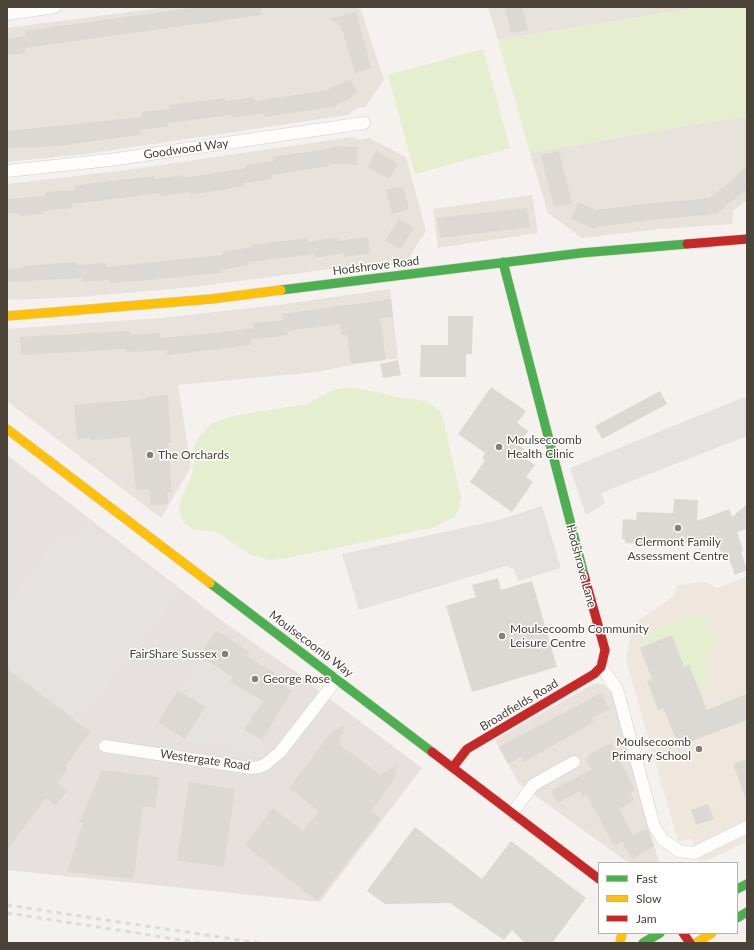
<!DOCTYPE html>
<html>
<head>
<meta charset="utf-8">
<style>
	body { margin:0 }
	#map { position:relative; width:754px; height:950px; overflow:hidden; background:#f4f1ee; font-family:Lato,sans-serif }
	canvas { display:block }
	.frame { position:absolute; inset:0; border:8px solid #4b4238; pointer-events:none }
	.legend { position:absolute; left:598px; top:862px; width:140px; height:72px; box-sizing:border-box; background:#fff; border:1px solid #b7b3af; margin:0; padding:5px 7px; list-style:none; font-size:12px; color:#4b4238 }
	.legend li { display:flex; align-items:center; gap:8px; height:20px }
	.legend b { width:20px; border:1px solid #b7b3af }
</style>
</head>
<body>
<div id="map">
<canvas width="754" height="950"></canvas>
<div class="frame"></div>
<ul class="legend">
<li><b style="height:5px;background:#4caf50"></b>Fast</li>
<li><b style="height:5px;background:#ffc107"></b>Slow</li>
<li><b style="height:5px;background:#c62828"></b>Jam</li>
</ul>
</div>
<script>
const context = document.querySelector('canvas').getContext('2d');
context.lineJoin = 'round';
function fill(path, color) { context.fillStyle = color; context.fill(path, 'evenodd'); }
const poly = rows => new Path2D(rows.map(r => 'M' + r).join(''));
function stroke(path, color, width, dash) { context.strokeStyle = color; context.lineWidth = width; context.lineCap = dash ? 'butt' : 'round'; context.setLineDash(dash || []); context.stroke(path); }
function label(font, color, halo, rows, align = 'center') {
  context.font = font + ' Lato,sans-serif'; context.lineWidth = 3; context.setLineDash([]); context.textBaseline = 'middle'; context.strokeStyle = halo; context.fillStyle = color; for (const [text, x, y, turn = 0] of rows) {
    context.save(); context.translate(x, y); context.rotate((+turn || 0) * Math.PI / 180); context.textAlign = isNaN(turn) ? turn : align; if (halo) context.strokeText(text, 0, 0); context.fillText(text, 0, 0); context.restore();
  }
}
fill(poly([
	[167,7,357,7,361,10,384,80,365,107,357,108,348,115,86,154,7,162,7,28],
	[488,7,702,7,498,40],
	[747,117,747,200,733,211,732,224,661,229,582,238,548,213,530,153,708,122],
	[352,137,360,140,369,138,406,157,426,231,408,259,193,287,79,297,7,300,7,184,127,170],
	[532,195,538,233,438,248,433,209],
	[390,289,398,358,388,360,387,358,316,372,178,385,191,467,161,518,7,401,7,329,161,318,279,305],
	[593,684,603,684,612,693,659,863,629,863,519,784,495,740]
]), '#e7e2db');
fill(poly([
	[7,455,222,621,300,675,306,681,422,768,320,902,7,870]
]), '#e6e1de');
fill(poly([
	[747,577,747,841,715,857,699,862,691,839,678,841,626,660,630,636,639,620,674,596,677,585,706,582,717,588]
]), '#efe7dd');
fill(poly([
	[702,7,747,7,747,117,708,122,530,153,498,40],
	[483,49,510,148,415,174,388,75],
	[344,388,357,388,397,397,426,401,439,410,443,418,461,498,459,509,453,518,435,527,288,558,269,560,251,555,215,531,194,530,184,523,180,513,179,505,191,477,194,464,194,448,199,437,211,424,233,416,307,404,331,391],
	[692,614,701,615,707,619,716,641,707,667,707,677,712,689,701,694,689,665,684,667,672,635,640,648,645,636,658,627]
]), '#e5eece');
fill(poly([
	[747,396,747,436,601,493,605,503,586,515,570,468],
	[119,447,120,458,96,460,95,449],
	[131,470,133,481,116,483,115,472],
	[542,506,561,568,518,581,514,569,506,566,359,610,342,554,499,520],
	[87,521,181,594,79,723,7,669,7,602,57,536,76,533],
	[200,656,233,677,230,682,263,701,245,730,270,744,262,750,253,752,186,743,185,739,205,707,178,690]
]), '#e6e2df');
fill(poly([
	[197,7,261,7,261,15,25,48,25,53,7,55,7,39,25,36,25,31],
	[505,7,522,7,528,30,511,33],
	[356,12,371,68,355,73,341,26,330,19],
	[350,79,357,92,352,95,352,97,333,107,264,117,263,113,233,118,232,115,184,121,167,123,168,127,140,130,141,135,58,146,7,148,7,131,142,117,141,112,170,109,169,105,225,98,226,101,254,97,255,101,290,96,327,90],
	[333,146,358,147,356,165,328,163,329,166,272,175,272,179,243,183,244,186,190,195,190,192,161,196,161,193,72,204,72,208,43,211,43,214,19,216,19,213,7,214,7,199,45,196,45,192,74,190,74,186,101,182,154,176,155,179,183,175,183,178,246,168,246,165,274,161,273,157,333,148],
	[376,151,398,164,389,179,368,167],
	[559,151,572,203,554,207,541,155],
	[747,167,747,189,716,214,631,222,632,223,595,227,594,229,571,219,578,202,596,210,634,205,710,198],
	[403,186,409,209,392,214,386,190],
	[527,208,530,227,440,238,437,218],
	[399,219,414,228,400,249,385,240],
	[337,237,338,241,368,237,370,253,345,257,344,253,315,258,314,254,298,256,249,262,249,265,220,270,220,273,138,281,110,283,110,280,82,282,82,278,7,282,7,269,23,268,23,266,76,262,77,265,106,263,106,267,223,255,222,252,253,247,253,245,308,238,308,242],
	[391,299,393,317,380,318,386,360,351,364,347,335,342,335,340,324,287,331,288,335,250,340,251,345,167,355,166,350,126,352,126,349,21,355,20,337,130,331,130,335,160,333,160,338,224,332,254,328,253,323,283,320,282,314],
	[448,316,473,316,472,354,466,354,466,377,420,377,421,345,448,345],
	[398,360,401,375,383,378,380,364],
	[491,387,526,411,517,423,528,431,518,445,524,449,520,455,535,465,526,477,533,482,512,512,470,482,485,460,482,458,485,453,458,434],
	[660,391,667,404,602,439,595,426],
	[168,395,171,443,168,443,172,492,167,492,168,504,151,505,149,489,136,490,130,437,91,440,91,438,77,439,74,405,146,399,146,397],
	[674,499,698,500,697,521,729,509,732,517,747,504,747,529,737,532,743,551,741,552,747,570,735,575,728,556,723,558,716,539,704,544,644,541,644,544,625,543,625,539,622,539,623,519,636,520,637,512,673,513],
	[498,578,501,590,532,581,557,667,472,692,446,606,476,597,472,585],
	[216,630,250,652,247,656,279,676,276,681,292,691,262,740,244,730,263,701,230,682,233,677,200,656],
	[672,635,684,667,689,665,707,710,747,694,747,720,679,746,663,708,658,710,647,681,652,679,640,648],
	[7,669,91,732,65,766,68,768,57,783,67,791,56,805,46,798,7,850],
	[178,690,205,707,185,739,158,722],
	[601,693,610,709,592,718,594,722,524,762,521,757,508,764,499,747],
	[345,725,339,744,380,775,398,765,393,781,371,811,381,818,317,901,245,845,273,808,303,831,319,811,289,788,331,733],
	[611,743,635,790,630,792,634,800,619,809,633,835,647,828,654,846,632,859,622,841,614,846,587,795,583,797,579,791,558,803,553,795,553,790,592,769,586,759,589,757,588,755],
	[747,759,747,799,746,799,733,764],
	[102,770,159,777,155,808,143,806,134,879,67,872,83,823,79,823],
	[189,782,235,789,224,867,177,860],
	[708,804,714,819,696,825,691,810],
	[415,827,482,879,511,841,586,898,552,943,525,943,512,930,504,940,450,903,385,904,367,891]
]), '#dcd8d4');
const street = poly([
	[7,14,55,7],
	[7,171,110,160,364,123],
	[601,667,617,689,654,826,663,840,679,851,694,853,747,827],
	[105,746,251,768,259,767,266,764,280,752,337,679],
	[513,812,533,785,574,762]
]);
const fast = poly([
	[503,262,584,575],
	[281,290,581,253,687,244],
	[210,583,432,752],
	[737,889,747,884],
	[737,918,747,912],
	[643,943,660,933]
]);
const slow = poly([
	[7,316,211,299,281,290],
	[7,429,210,583],
	[620,943,622,933],
	[696,943,712,933]
]);
const jam = poly([
	[687,244,747,239],
	[432,752,599,879],
	[453,767,467,749,594,674,601,667,605,650,584,575],
	[683,933,690,943]
]);
stroke(street, '#d2cfcb', 13);
stroke(fast, '#d4cec5', 10);
stroke(slow, '#d4cec5', 10);
stroke(jam, '#d4cec5', 10);
stroke(street, '#fdfdfc', 12);
stroke(fast, '#4caf50', 9);
stroke(slow, '#ffc107', 9);
stroke(jam, '#c62828', 9);
stroke(poly([
	[7,905,259,943],
	[7,913,201,943]
]), '#dbdbda', 3, [5, 5]);
for (const [x, y, r, color] of [
	[499,447,4,"#867f78"],
	[150,455,4,"#867f78"],
	[678,528,4,"#867f78"],
	[502,636,4,"#867f78"],
	[225,654,4,"#867f78"],
	[255,679,4,"#867f78"],
	[699,749,4,"#867f78"]
]) { const dot = new Path2D(); dot.arc(x, y, r, 0, 2 * Math.PI); context.fillStyle = color; context.fill(dot); stroke(dot, '#fff', 1.5); }
label('12px', '#4b4238', '#fff', [
	["Goodwood Way",186,149,-8],
	["Hodshrove Road",376,266,-7],
	["Hodshrove Lane",581,566,75],
	["Moulsecoomb Way",311,644,37],
	["Broadfields Road",519,705,-31],
	["Westergate Road",205,760,8]
]);
label('12px', '#4b4238', '#fff', [
	["Moulsecoomb",507,440],
	["Health Clinic",507,454],
	["The Orchards",158,455],
	["Clermont Family",678,542,"center"],
	["Assessment Centre",678,556,"center"],
	["Moulsecoomb Community",510,629],
	["Leisure Centre",510,643],
	["FairShare Sussex",217,654,"right"],
	["George Rose",263,679],
	["Moulsecoomb",691,742,"right"],
	["Primary School",691,756,"right"]
], 'left');
</script>
</body>
</html>
